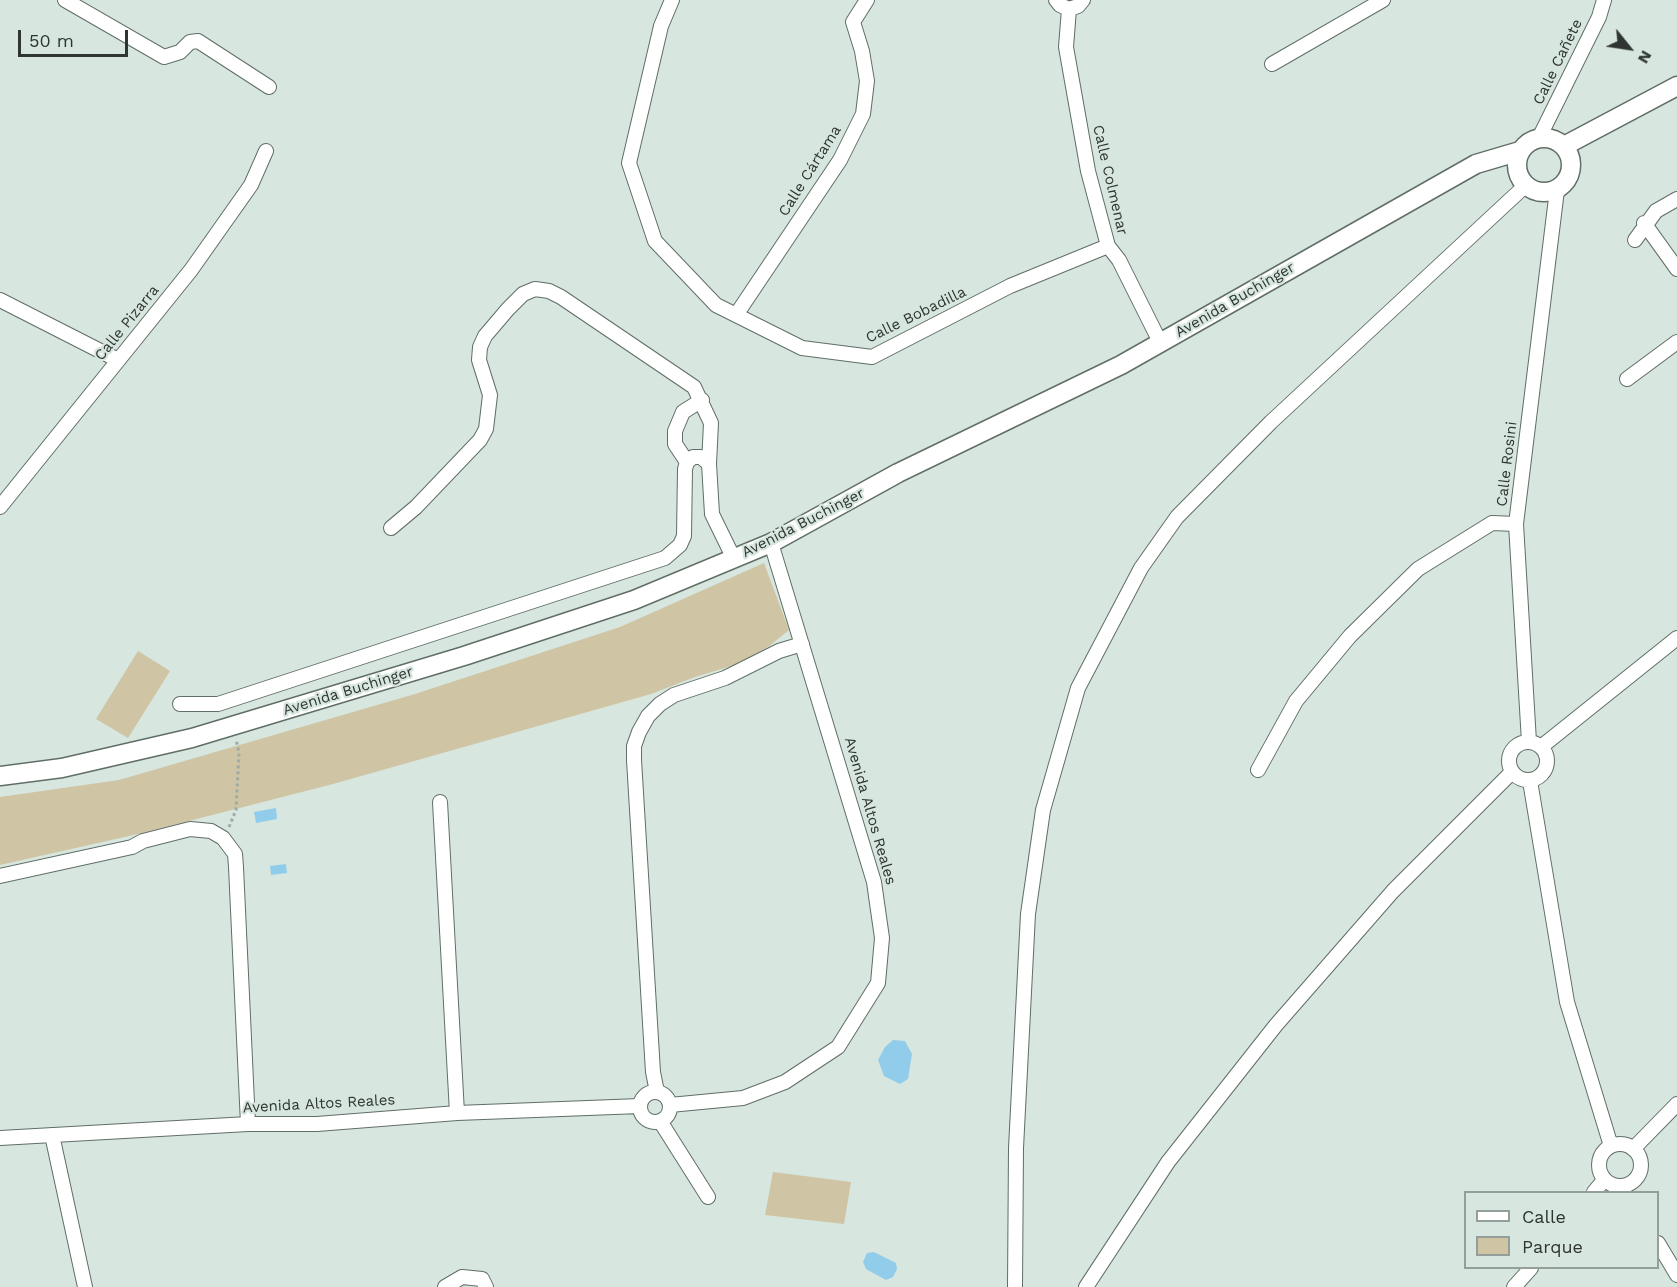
<!DOCTYPE html>
<html>
<head>
<meta charset="utf-8">
<style>
	body { margin:0 }
	#map { position:relative; width:1677px; height:1287px; overflow:hidden; background:#d7e6de; font-family:"Work Sans",sans-serif }
	canvas { display:block }
	.legend { position:absolute; left:1464px; top:1191px; width:195px; height:78px; box-sizing:border-box; background:#d7e6de; border:2px solid #949f99; margin:0; padding:8px 10px; list-style:none; font-size:18px; color:#2f3532 }
	.legend li { display:flex; align-items:center; gap:12px; height:30px }
	.legend b { width:30px; border:2px solid #949f99 }
	.north { position:absolute; left:1599px; top:18px; width:60px; height:60px; -webkit-text-stroke:4px #d7e6de; paint-order:stroke; rotate:120deg; font-size:16px; font-weight:700; line-height:24px; text-align:center; color:#2f3532 }
	.north::after { content:''; display:block; margin:auto; width:21px; height:27px; background:#2f3532; clip-path:polygon(50% 0,100% 100%,50% 72%,0 100%) }
	.scale { position:absolute; left:18px; top:30px; width:110px; height:27px; box-sizing:border-box; border:3px solid #2f3532; border-top:0; padding-left:8px; font-size:18px; line-height:21px; white-space:nowrap; color:#2f3532; -webkit-text-stroke:4px #d7e6de; paint-order:stroke }
</style>
</head>
<body>
<div id="map">
<canvas width="1677" height="1287"></canvas>
<ul class="legend">
<li><b style="height:8px;background:#fff"></b>Calle</li>
<li><b style="height:16px;background:#cfc4a3"></b>Parque</li>
</ul>
<div class="north">N</div>
<div class="scale">50 m</div>
</div>
<script>
const context = document.querySelector('canvas').getContext('2d');
context.lineJoin = 'round';
function fill(path, color) { context.fillStyle = color; context.fill(path, 'evenodd'); }
const poly = rows => new Path2D(rows.map(r => 'M' + r).join(''));
function stroke(path, color, width, dash) { context.strokeStyle = color; context.lineWidth = width; context.lineCap = dash ? 'butt' : 'round'; context.setLineDash(dash || []); context.stroke(path); }
function label(font, color, halo, rows, align = 'center') {
  context.font = font + ' "Work Sans",sans-serif'; context.lineWidth = 4.5; context.setLineDash([]); context.textBaseline = 'middle'; context.strokeStyle = halo; context.fillStyle = color; for (const [text, x, y, turn = 0] of rows) {
    context.save(); context.translate(x, y); context.rotate((+turn || 0) * Math.PI / 180); context.textAlign = isNaN(turn) ? turn : align; if (halo) context.strokeText(text, 0, 0); context.fillText(text, 0, 0); context.restore();
  }
}
fill(poly([
	[764,563,789,630,768,647,738,664,695,677,651,694,333,784,138,834,0,865,0,797,119,780,415,694,620,627],
	[138,651,170,671,128,738,96,719],
	[773,1172,851,1182,844,1224,765,1215]
]), '#cfc4a3');
fill(poly([
	[276,808,277,819,256,823,254,812],
	[286,864,287,873,271,875,270,866],
	[893,1040,905,1041,912,1054,908,1079,900,1084,884,1076,878,1060,885,1047],
	[874,1252,896,1263,897,1269,893,1277,886,1280,866,1269,863,1262,867,1253]
]), '#91cdea');
const street = poly([
	[65,0,164,57,180,52,190,42,198,41,269,87],
	[672,0,661,26,629,163,655,241,716,305,802,348,872,357,1010,286,1108,246],
	[1056,0,1060,5,1069,9,1078,6,1083,0],
	[1069,9,1066,47,1088,171,1108,246,1119,260,1159,340,1166,340],
	[1272,64,1383,0],
	[1539,138,1599,17,1604,0],
	[1644,223,1677,269],
	[1635,240,1656,211,1677,199],
	[0,300,118,360],
	[736,315,840,160,863,114,867,81,862,51,853,22,867,0],
	[1627,379,1677,342],
	[687,462,675,444,675,431,683,412,702,400],
	[0,507,191,270,251,185,266,151],
	[391,528,416,507,480,440,486,429,490,395,479,360,480,347,485,336,508,309,523,294,535,289,549,291,561,297,694,387,711,423,709,464],
	[180,704,218,704,665,558,680,545,684,536,685,469,687,462,693,457,701,457,709,464,712,514,734,559],
	'1509 761a19 19 0 1 1 38 0a19 19 0 1 1-38 0Z',
	[1529,742,1516,524,1557,190],
	[1541,747,1677,638],
	[1258,770,1296,701,1350,636,1418,569,1492,523,1516,524],
	[1530,781,1567,1002,1611,1146],
	[440,802,457,1113],
	[0,876,132,847,143,841,190,829,211,831,223,838,235,854,236,867,248,1124],
	[657,1092,653,1072,634,760,634,746,639,732,648,716,660,704,674,695,725,678,779,651,802,644],
	'640 1107a15 15 0 1 1 30 0a15 15 0 1 1-30 0Z',
	[670,1105,743,1098,785,1082,838,1047,878,983,882,938,874,882,771,543],
	[660,1121,708,1197],
	[52,1135,85,1287],
	[0,1138,248,1124,317,1124,457,1113,640,1106],
	'1599 1165a21 21 0 1 1 42 0a21 21 0 1 1-42 0Z',
	[1633,1149,1677,1104],
	[1594,1192,1604,1180],
	[1658,1243,1677,1275],
	[445,1287,462,1277,482,1279,486,1287],
	[1015,1287,1016,1148,1028,914,1043,810,1078,688,1141,568,1177,517,1271,422,1525,186],
	[1086,1287,1168,1162,1276,1025,1393,891,1512,772],
	[1514,1287,1531,1268]
]);
const secondary = poly([
	'1517 165a27 27 0 1 1 54 0a27 27 0 1 1-54 0Z',
	[1564,146,1677,86],
	[0,776,62,768,192,738,464,656,634,600,771,543,898,473,1121,365,1476,164,1520,151]
]);
stroke(street, '#606e66', 16);
stroke(secondary, '#606e66', 21);
stroke(poly([
	[229,827,236,810,239,753,236,739]
]), '#9faba5', 3, [3, 3]);
stroke(street, '#fff', 14);
stroke(secondary, '#fff', 18);
label('15px', '#2f3532', '#d7e6de', [
	["Calle Cañete",1558,62,-64],
	["Calle Cártama",810,171,-58],
	["Calle Colmenar",1110,180,77],
	["Avenida Buchinger",1235,300,-30],
	["Calle Bobadilla",916,315,-26],
	["Calle Pizarra",127,323,-51],
	["Calle Rosini",1507,464,-83],
	["Avenida Buchinger",803,523,-27],
	["Avenida Buchinger",348,691,-17],
	["Avenida Altos Reales",870,811,74],
	["Avenida Altos Reales",319,1104,-3]
]);
</script>
</body>
</html>
